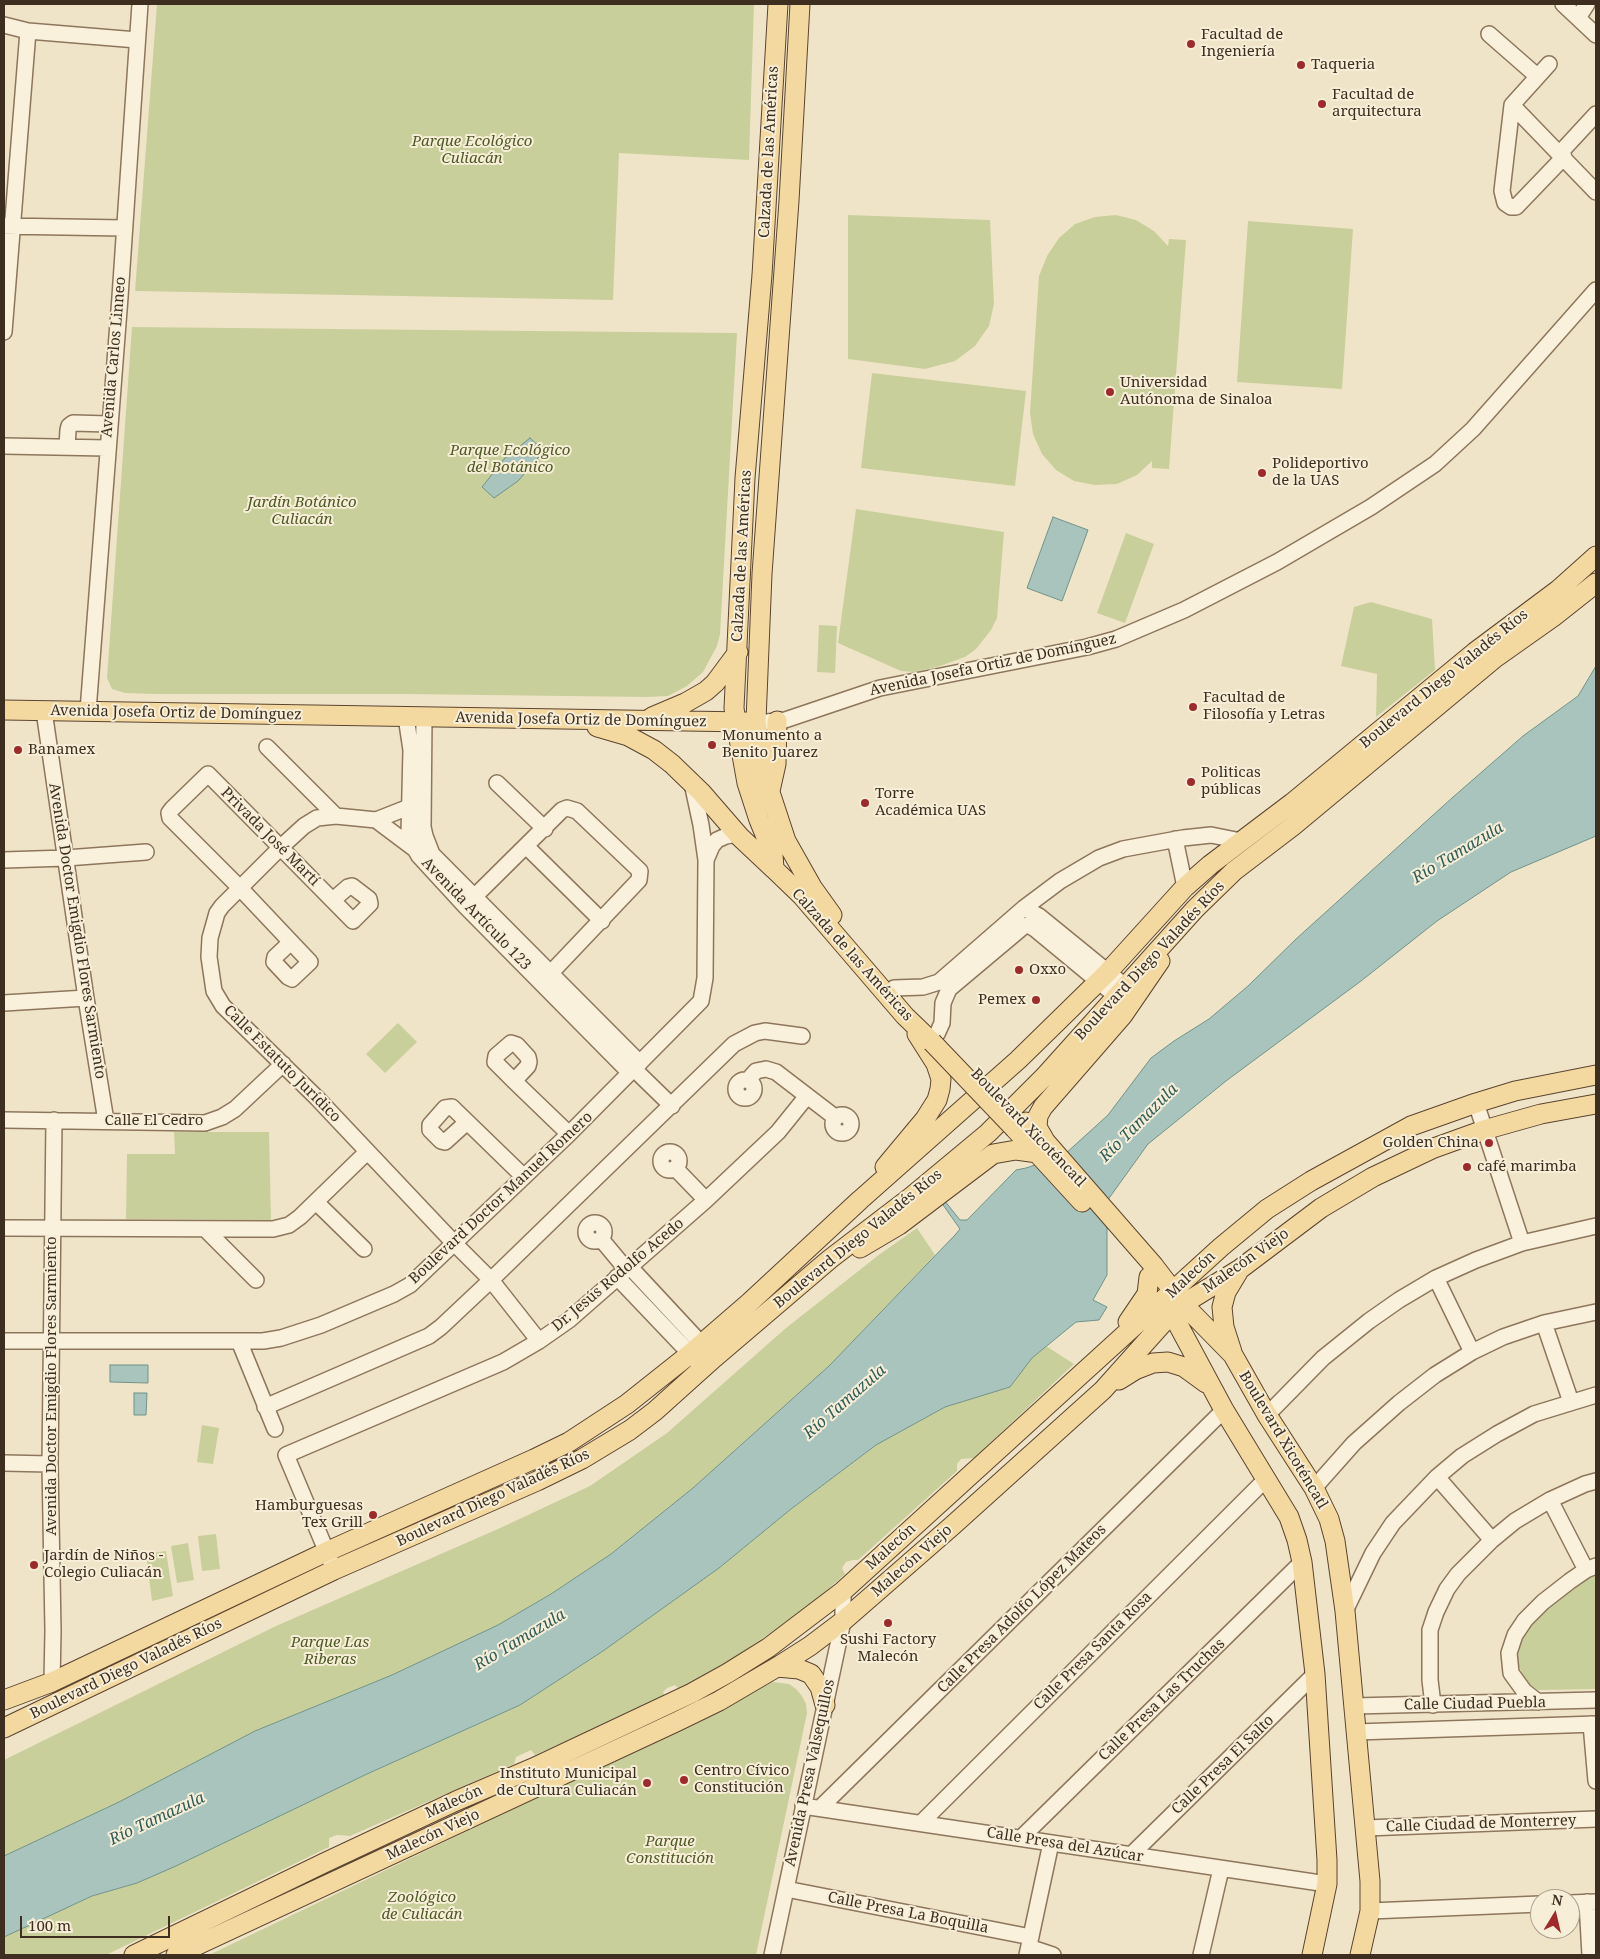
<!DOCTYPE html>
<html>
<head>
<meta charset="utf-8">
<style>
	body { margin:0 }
	#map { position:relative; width:1600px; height:1959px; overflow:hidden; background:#f0e4c8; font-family:"Noto Serif",serif }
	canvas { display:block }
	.frame { position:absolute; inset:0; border:5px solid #3d2e20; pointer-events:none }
	.north { position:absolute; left:1530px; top:1889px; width:50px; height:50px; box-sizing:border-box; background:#f7eed8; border:1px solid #ada18e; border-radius:50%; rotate:9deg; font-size:14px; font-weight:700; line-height:20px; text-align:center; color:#3d2e20 }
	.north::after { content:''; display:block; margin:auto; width:18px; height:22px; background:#9e2a2b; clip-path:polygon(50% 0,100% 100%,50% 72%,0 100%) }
	.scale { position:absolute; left:20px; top:1916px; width:150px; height:22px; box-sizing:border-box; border:2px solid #3d2e20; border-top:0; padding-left:6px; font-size:15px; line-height:18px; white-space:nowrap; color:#3d2e20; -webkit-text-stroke:4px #f7eed8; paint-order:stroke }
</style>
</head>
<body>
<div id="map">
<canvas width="1600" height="1959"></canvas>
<div class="frame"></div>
<div class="north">N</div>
<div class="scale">100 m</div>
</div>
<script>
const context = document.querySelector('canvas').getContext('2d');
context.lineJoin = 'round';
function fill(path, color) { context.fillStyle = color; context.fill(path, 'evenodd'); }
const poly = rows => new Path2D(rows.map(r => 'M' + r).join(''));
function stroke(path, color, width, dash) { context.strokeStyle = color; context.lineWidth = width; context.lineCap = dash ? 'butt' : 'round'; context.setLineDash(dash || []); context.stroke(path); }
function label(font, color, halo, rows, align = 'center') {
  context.font = font + ' "Noto Serif",serif'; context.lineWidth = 4; context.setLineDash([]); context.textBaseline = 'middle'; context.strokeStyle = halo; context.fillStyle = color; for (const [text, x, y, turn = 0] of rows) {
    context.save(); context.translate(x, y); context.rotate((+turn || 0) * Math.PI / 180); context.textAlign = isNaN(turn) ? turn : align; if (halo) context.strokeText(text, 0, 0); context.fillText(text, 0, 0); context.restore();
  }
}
fill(poly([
	[157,4,754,4,749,160,619,153,613,300,135,291],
	[848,215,990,220,994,304,989,326,975,346,955,361,925,369,848,359],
	[1116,215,1136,220,1154,231,1168,246,1169,239,1186,240,1169,469,1152,468,1152,461,1137,475,1117,484,1095,485,1074,481,1056,470,1042,454,1033,434,1030,413,1039,276,1047,256,1059,238,1075,224,1095,217],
	[1248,221,1353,229,1342,389,1237,382],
	[132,327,737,333,720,634,717,646,703,672,687,686,668,696,646,697,404,694,155,694,125,693,112,689,107,678],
	[872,373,1026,391,1015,486,861,468],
	[856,509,1004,532,997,618,991,630,976,649,965,657,940,666,914,672,901,671,838,643],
	[1126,533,1154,544,1125,623,1097,613],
	[1371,602,1432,619,1435,670,1376,717,1377,674,1341,666,1354,607],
	[819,625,837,626,835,673,817,672],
	[398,1023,417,1042,385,1073,366,1054],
	[174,1132,269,1132,271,1220,126,1219,127,1154,175,1154],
	[917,1228,935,1255,829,1366,693,1488,611,1554,551,1594,498,1625,392,1675,255,1731,119,1802,4,1856,4,1760,276,1626,498,1529,590,1486,667,1433,786,1328,880,1254],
	[1046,1346,1074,1364,974,1458,961,1459,957,1464,957,1471,858,1560,853,1560,846,1562,842,1568,845,1574,807,1608,732,1659,680,1690,675,1685,667,1688,663,1692,665,1697,535,1755,531,1750,516,1757,514,1764,350,1836,337,1835,329,1838,329,1847,106,1955,4,1955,4,1937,39,1919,92,1896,137,1883,367,1774,520,1705,603,1651,719,1568,791,1509,876,1445,945,1407,1010,1387,1032,1358],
	[202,1425,219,1428,213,1464,197,1462],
	[216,1534,220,1569,202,1571,198,1536],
	[188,1543,194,1580,177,1583,171,1546],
	[166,1551,173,1596,152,1601,146,1554],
	[1596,1574,1596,1689,1538,1690,1527,1682,1519,1667,1516,1641,1529,1619,1564,1592],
	[773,1682,789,1684,796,1689,802,1696,806,1704,807,1713,756,1955,209,1955,661,1738]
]), '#c9cf9b');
const water = poly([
	[530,438,544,451,518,481,494,498,482,487,505,458,530,438],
	[1053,517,1088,530,1062,601,1027,588,1053,517],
	[1596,666,1596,836,1511,872,1437,921,1361,981,1226,1081,1148,1144,1107,1201,1107,1275,1093,1300,1107,1307,1099,1320,1076,1322,1032,1358,1010,1387,945,1407,876,1445,791,1509,719,1568,603,1651,520,1705,367,1774,176,1866,137,1883,92,1896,4,1937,4,1856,119,1802,255,1731,392,1675,498,1625,551,1594,611,1554,693,1488,829,1366,955,1235,960,1229,941,1202,944,1200,960,1220,967,1220,1016,1170,1026,1168,1064,1155,1108,1115,1151,1058,1174,1041,1209,1019,1248,986,1296,939,1452,798,1523,736,1578,696,1596,666],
	[110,1365,148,1365,148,1383,110,1382,110,1365],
	[134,1393,147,1393,146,1415,134,1415,134,1393]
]);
fill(water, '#a9c4bc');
stroke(water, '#6f938a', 1);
const minor = poly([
	[1563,4,1596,35],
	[1578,18,1587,4],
	[4,25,28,31,137,40],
	[1489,34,1537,76],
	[1512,105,1502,191,1505,203,1511,207,1516,207,1564,157],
	[1512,105,1596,192],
	[1512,105,1549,64],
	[1560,153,1596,114],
	[4,226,124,228],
	[4,332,28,31],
	[4,446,107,448],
	[67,447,68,430,69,426,73,423,109,424],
	[44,711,86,998,106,1121],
	[88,711,120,297,140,4],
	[406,717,411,750,409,833,411,842,419,856,465,906,630,1073],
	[424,717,423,827,425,836,432,854,640,1063],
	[767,722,785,720,880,688,1087,647,1116,639,1184,610,1277,562,1371,507,1435,464,1473,429,1596,290],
	[267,747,336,816],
	[497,783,545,829],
	[409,807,376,820,336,816,317,818,304,826,281,847,222,906,217,913,210,938,209,957,214,991,223,1006,317,1098,454,1243,491,1280,539,1341],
	[376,820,416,850],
	[1175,839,1185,887],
	[527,847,602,921],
	[4,860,66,858,146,852],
	[706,860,712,846,717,840,726,836,737,834,740,837],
	[468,903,562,810,567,808,577,811,640,871,639,880,545,979],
	[1024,908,1060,881,1099,858,1123,849,1183,838,1211,835,1241,841],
	[291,942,275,957,274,962,288,977,292,979,310,962,291,942,240,888,170,818,169,813,172,809,208,774,353,921,370,904,369,899,352,886,348,887,333,900],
	[894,988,923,987,939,982,1024,908,1039,916,1125,986],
	[4,1003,86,998],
	[937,1034,942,1023,943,1003,949,989,1024,926,1028,925,1035,929,1116,996],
	[634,1069,672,1106],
	'736 1089a9 9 0 1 1 18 0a9 9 0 1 1-18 0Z',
	[748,1080,756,1071,766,1069,776,1072,836,1118],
	[514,1081,528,1066,529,1062,528,1057,517,1045,511,1043,496,1056,495,1062,514,1081,569,1134],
	[1476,1103,1522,1243],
	'833 1124a9 9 0 1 1 18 0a9 9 0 1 1-18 0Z',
	[4,1120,205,1123,222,1117,235,1109,283,1064],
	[467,1122,445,1142,441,1141,430,1130,430,1125,445,1108,452,1107,455,1110,524,1177],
	'661 1161a9 9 0 1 1 18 0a9 9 0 1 1-18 0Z',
	[675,1168,706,1200],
	[316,1202,364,1249],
	'586 1232a9 9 0 1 1 18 0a9 9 0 1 1-18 0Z',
	[4,1228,273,1229,289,1225,300,1217,367,1152],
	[205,1229,256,1280],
	[601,1239,626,1269],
	[629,1266,708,1351],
	[617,1277,697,1361],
	[1436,1278,1472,1352],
	[1544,1323,1571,1402],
	[4,1341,263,1341,281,1338,321,1325,394,1294,410,1285,569,1134,701,1001,705,978,706,860,701,825,692,783],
	[239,1341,275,1429],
	[265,1407,429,1336,441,1327,491,1280,734,1044,755,1033,765,1031,802,1036],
	[1267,1415,1323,1358,1369,1321,1399,1300,1436,1278,1476,1260,1522,1243,1596,1226],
	[4,1463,50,1464],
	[1437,1477,1492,1540],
	[1314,1488,1354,1443,1399,1403,1435,1375,1472,1352,1503,1337,1544,1323,1596,1312],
	[1550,1500,1586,1570],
	[331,1562,286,1455,503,1362,539,1341,569,1320,706,1200,778,1132,807,1096],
	[1345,1611,1373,1553,1393,1523,1437,1477,1462,1456,1497,1434,1534,1414,1596,1395],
	[52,1682,53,1631,50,1464,54,1120],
	[1538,1702,1524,1691,1511,1673,1509,1653,1515,1635,1525,1620,1543,1602,1570,1581,1586,1570,1596,1566],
	[1433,1705,1430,1680,1430,1630,1436,1612,1447,1589,1458,1574,1492,1540,1515,1521,1550,1500,1585,1484,1596,1481],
	[1354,1706,1596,1700],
	[1591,1724,1596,1781],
	[1356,1732,1596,1724],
	[803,1806,1327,1884],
	[820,1808,1224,1410],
	[921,1823,1266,1479],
	[1366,1828,1596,1819],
	[1021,1838,1302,1562],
	[1131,1855,1315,1674],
	[786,1889,1031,1937],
	[1587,1902,1590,1955],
	[1570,1903,1596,1902],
	[1370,1911,1540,1904],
	[1029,1947,1053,1955],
	[772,1955,843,1621,843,1591],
	[1027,1955,1051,1843],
	[1201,1955,1221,1869]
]);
const major = poly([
	[778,4,762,275,745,478,734,708,736,722,747,783,759,820,773,854,774,869,802,896,905,1016,932,1042],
	[800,4,789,201,762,574,756,721,762,768,786,841,812,887,832,915],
	[4,710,747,722],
	[652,717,685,703,706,691,715,683,738,652],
	[597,727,628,736,654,750,672,764,701,792,740,837,774,869],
	[770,791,776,764,777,721],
	[1026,1122,1044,1140,1154,1266,1183,1304,1233,1355,1267,1415,1314,1488,1329,1519,1335,1541,1345,1611,1370,1881,1370,1911,1360,1955],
	[1015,1129,1082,1202],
	[1044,1139,1037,1127,1038,1116,1043,1107,1123,1015,1160,961],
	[885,1167,925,1119,937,1100,940,1089,941,1079,936,1064,917,1034],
	[860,1248,899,1225,993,1154,1016,1150,1038,1153],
	[1167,1304,1224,1410,1289,1517,1297,1540,1302,1562,1315,1674,1327,1860,1327,1884,1312,1955],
	[1128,1322,1147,1294,1149,1277],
	[1232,1352,1224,1327,1222,1307,1226,1292,1238,1272],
	[1119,1380,1135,1370,1153,1363,1168,1362,1184,1367,1206,1383],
	[777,1667,799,1669,811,1674,820,1687,825,1705],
	[4,1700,52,1682,326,1552,534,1459,569,1442,627,1404,690,1354,749,1303,860,1200,1018,1060,1107,973,1185,887,1210,865,1292,803,1475,652,1558,590,1596,556],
	[4,1728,334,1570,537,1481,582,1459,630,1430,655,1411,714,1358,830,1259,911,1197,988,1133,1044,1077,1195,909,1234,871,1293,826,1495,658,1553,617,1596,583],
	[134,1955,324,1863,456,1801,533,1768,692,1693,728,1673,768,1648,843,1591,1221,1247,1267,1209,1311,1181,1411,1126,1476,1103,1515,1091,1596,1075],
	[176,1955,676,1722,719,1701,777,1667,810,1646,843,1621,952,1526,1103,1390,1171,1314,1183,1304,1240,1269,1321,1208,1373,1177,1434,1148,1484,1130,1541,1114,1596,1104]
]);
stroke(minor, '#8d765c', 18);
stroke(major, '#5b4430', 21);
stroke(minor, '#faf1dc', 15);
stroke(major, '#f3d9a0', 19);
const majorBridge = poly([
	[932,1042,1015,1129]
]);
stroke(majorBridge, '#5b4430', 21, []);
stroke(majorBridge, '#f3d9a0', 19);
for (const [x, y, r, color] of [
	[1191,44,5,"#9e2a2b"],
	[1301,65,5,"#9e2a2b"],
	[1322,104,5,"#9e2a2b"],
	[1110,392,5,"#9e2a2b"],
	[1262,473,5,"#9e2a2b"],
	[1193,707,5,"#9e2a2b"],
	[712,745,5,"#9e2a2b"],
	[18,750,5,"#9e2a2b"],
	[1191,782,5,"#9e2a2b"],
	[865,803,5,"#9e2a2b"],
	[1019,970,5,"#9e2a2b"],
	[1036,1000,5,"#9e2a2b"],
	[1489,1143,5,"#9e2a2b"],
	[1467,1167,5,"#9e2a2b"],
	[373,1515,5,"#9e2a2b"],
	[34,1565,5,"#9e2a2b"],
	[888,1623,5,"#9e2a2b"],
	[684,1780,5,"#9e2a2b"],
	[647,1783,5,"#9e2a2b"]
]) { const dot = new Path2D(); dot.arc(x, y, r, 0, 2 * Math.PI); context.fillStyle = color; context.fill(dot); stroke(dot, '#f7eed8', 2); }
label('15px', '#3d2e20', '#f7eed8', [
	["Facultad de",1201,35],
	["Ingeniería",1201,52],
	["Taqueria",1311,65],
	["Facultad de",1332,95],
	["arquitectura",1332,112],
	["Universidad",1120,383],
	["Autónoma de Sinaloa",1120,400],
	["Polideportivo",1272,464],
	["de la UAS",1272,481],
	["Facultad de",1203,698],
	["Filosofía y Letras",1203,715],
	["Monumento a",722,736],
	["Benito Juarez",722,753],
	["Banamex",28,750],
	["Politicas",1201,773],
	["públicas",1201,790],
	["Torre",875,794],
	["Académica UAS",875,811],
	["Oxxo",1029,970],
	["Pemex",1026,1000,"right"],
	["Golden China",1479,1143,"right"],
	["café marimba",1477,1167],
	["Hamburguesas",363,1506,"right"],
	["Tex Grill",363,1523,"right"],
	["Jardín de Niños -",44,1556],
	["Colegio Culiacán",44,1573],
	["Sushi Factory",888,1640,"center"],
	["Malecón",888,1657,"center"],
	["Centro Cívico",694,1771],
	["Constitución",694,1788],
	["Instituto Municipal",637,1774,"right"],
	["de Cultura Culiacán",637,1791,"right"]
], 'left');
label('italic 15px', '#4d5a26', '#f7eed8', [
	["Parque Ecológico",472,142],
	["Culiacán",472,159],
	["Parque Ecológico",510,451],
	["del Botánico",510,468],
	["Jardín Botánico",302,503],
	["Culiacán",302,520],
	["Parque Las",330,1643],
	["Riberas",330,1660],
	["Parque",670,1842],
	["Constitución",670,1859],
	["Zoológico",422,1898],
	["de Culiacán",422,1915]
]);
label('15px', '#3d2e20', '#f7eed8', [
	["Calzada de las Américas",769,152,-87],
	["Avenida Carlos Linneo",114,357,-85],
	["Calzada de las Américas",742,556,-87],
	["Avenida Josefa Ortiz de Domínguez",993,665,-12],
	["Boulevard Diego Valadés Ríos",1444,679,-39],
	["Avenida Josefa Ortiz de Domínguez",176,713,1],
	["Avenida Josefa Ortiz de Domínguez",581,720,1],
	["Privada José Martí",270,837,45],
	["Avenida Artículo 123",476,914,46],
	["Avenida Doctor Emigdio Flores Sarmiento",77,931,81],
	["Calzada de las Américas",852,955,48],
	["Boulevard Diego Valadés Ríos",1150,961,-47],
	["Calle Estatuto Jurídico",282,1064,45],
	["Calle El Cedro",154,1121],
	["Boulevard Xicoténcatl",1028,1128,46],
	["Boulevard Doctor Manuel Romero",501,1198,-43],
	["Boulevard Diego Valadés Ríos",858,1239,-39],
	["Malecón Viejo",1246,1261,-35],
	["Dr. Jesús Rodolfo Acedo",618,1275,-40],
	["Malecón",1191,1275,-43],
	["Avenida Doctor Emigdio Flores Sarmiento",52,1386,-90],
	["Boulevard Xicoténcatl",1283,1440,59],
	["Boulevard Diego Valadés Ríos",493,1498,-25],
	["Malecón",891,1547,-42],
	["Malecón Viejo",912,1561,-41],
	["Calle Presa Adolfo López Mateos",1022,1609,-45],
	["Calle Presa Santa Rosa",1093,1651,-45],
	["Boulevard Diego Valadés Ríos",126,1669,-26],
	["Calle Presa Las Truchas",1162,1700,-44],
	["Calle Ciudad Puebla",1475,1704,-1],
	["Calle Presa El Salto",1223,1765,-44],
	["Avenida Presa Valsequillos",810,1773,-78],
	["Malecón",454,1802,-24],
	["Calle Ciudad de Monterrey",1481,1824,-2],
	["Malecón Viejo",433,1835,-25],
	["Calle Presa del Azúcar",1065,1845,9],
	["Calle Presa La Boquilla",908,1913,11]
]);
label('italic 16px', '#2f5d5a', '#f7eed8', [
	["Río Tamazula",1458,853,-31],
	["Río Tamazula",1139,1123,-45],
	["Río Tamazula",845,1402,-41],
	["Río Tamazula",520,1640,-31],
	["Río Tamazula",157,1819,-25]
]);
</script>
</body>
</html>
